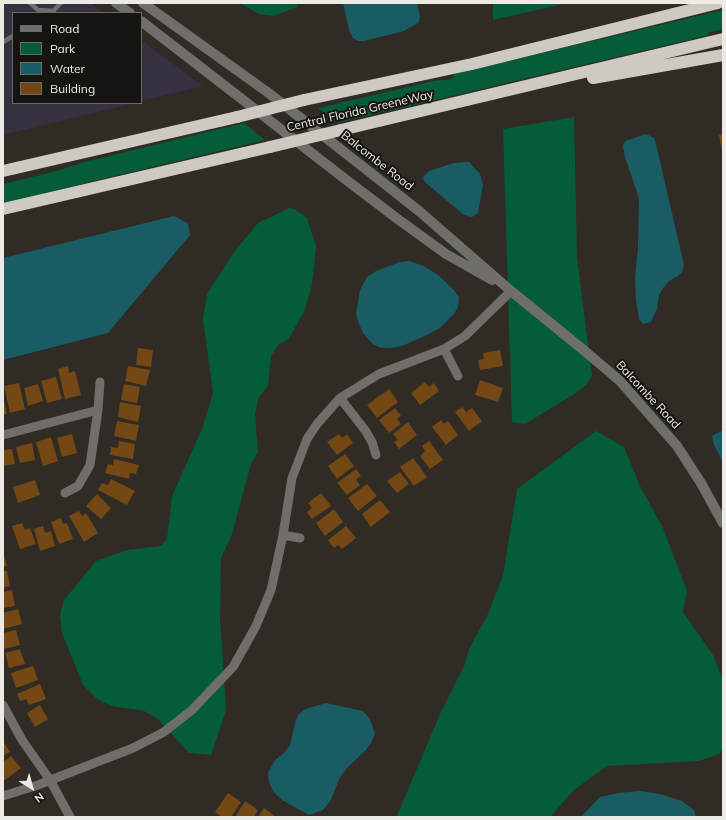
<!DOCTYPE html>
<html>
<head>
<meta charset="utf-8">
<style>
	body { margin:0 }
	#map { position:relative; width:726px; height:820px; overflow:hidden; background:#302b25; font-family:Mulish,sans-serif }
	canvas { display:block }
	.frame { position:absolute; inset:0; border:4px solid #edeae6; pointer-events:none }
	.legend { position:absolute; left:12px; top:12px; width:130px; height:92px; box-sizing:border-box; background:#161411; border:1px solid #6c6a66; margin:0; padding:5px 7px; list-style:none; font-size:12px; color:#edeae6 }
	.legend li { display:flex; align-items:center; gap:8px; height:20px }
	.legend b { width:20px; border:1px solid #6c6a66 }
	.north { position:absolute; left:12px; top:768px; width:40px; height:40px; -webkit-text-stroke:3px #161411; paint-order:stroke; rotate:143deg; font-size:11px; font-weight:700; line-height:16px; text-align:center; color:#edeae6 }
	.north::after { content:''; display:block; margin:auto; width:14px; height:18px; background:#edeae6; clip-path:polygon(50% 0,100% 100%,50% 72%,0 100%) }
</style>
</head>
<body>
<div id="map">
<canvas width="726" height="820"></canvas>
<div class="frame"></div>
<ul class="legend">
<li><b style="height:5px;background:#706e6a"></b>Road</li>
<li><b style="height:11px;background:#045c38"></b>Park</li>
<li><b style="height:11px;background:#195c64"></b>Water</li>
<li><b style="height:11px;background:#734814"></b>Building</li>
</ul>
<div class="north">N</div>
</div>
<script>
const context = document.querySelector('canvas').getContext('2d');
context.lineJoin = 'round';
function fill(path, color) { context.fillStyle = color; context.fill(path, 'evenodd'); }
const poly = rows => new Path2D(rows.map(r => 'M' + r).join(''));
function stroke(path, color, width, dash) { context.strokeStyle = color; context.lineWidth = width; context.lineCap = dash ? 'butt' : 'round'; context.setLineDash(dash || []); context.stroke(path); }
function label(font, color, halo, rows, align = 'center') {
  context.font = font + ' Mulish,sans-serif'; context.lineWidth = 4; context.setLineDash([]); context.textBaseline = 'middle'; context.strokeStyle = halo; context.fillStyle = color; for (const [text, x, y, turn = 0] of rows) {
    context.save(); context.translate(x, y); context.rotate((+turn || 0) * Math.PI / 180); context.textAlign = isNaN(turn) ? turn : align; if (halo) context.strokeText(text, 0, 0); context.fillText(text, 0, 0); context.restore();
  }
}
fill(poly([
	[3,3,92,3,103,13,13,13,13,103,134,103,3,135],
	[141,40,203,86,141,101]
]), '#363040');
fill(poly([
	[239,3,297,3,297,7,274,16,259,14],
	[493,3,568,3,493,20],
	[723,10,723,29,708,33,709,35,672,44,337,123,318,108,433,81,452,79,454,74],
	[574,117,577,257,592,376,586,385,573,395,525,424,512,422,503,129],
	[244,123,265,140,3,203,3,184,49,173,88,161],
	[289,208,295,209,307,218,316,246,312,285,304,312,288,340,279,344,271,356,268,386,259,397,255,414,258,452,251,464,232,534,221,559,220,618,226,710,211,755,189,753,158,719,144,711,111,706,97,699,83,685,62,633,60,615,64,600,96,561,127,550,161,546,167,539,172,496,202,429,213,393,203,319,207,294,234,252,258,223],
	[596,431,624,447,640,486,663,528,687,591,683,612,713,655,723,680,723,749,719,754,699,761,607,766,574,790,550,817,396,817,399,811,440,714,465,664,469,649,487,616,503,576,517,489]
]), '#045c38');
fill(poly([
	[343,3,417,3,420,17,418,23,404,31,364,41,358,41,353,38,349,30],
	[646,134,654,138,656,144,684,265,682,272,678,276,669,281,663,288,659,295,657,309,651,322,643,324,639,319,636,301,635,277,638,248,639,198,625,157,623,146,625,141],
	[469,162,480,174,483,185,478,213,472,217,464,215,426,183,423,179,424,176,429,171,454,163],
	[174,216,188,223,190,235,108,333,3,360,3,258],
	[409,261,424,266,438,275,453,289,459,297,458,307,454,314,441,327,429,334,402,346,390,348,381,348,373,344,368,339,363,333,358,321,356,314,360,290,367,277,376,271,400,262],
	[723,430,723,462,714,445,712,436],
	[326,703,363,711,370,719,375,734,371,743,366,750,348,767,340,777,331,800,323,810,309,815,282,800,273,791,269,782,268,773,275,760,284,753,290,745,296,719,299,714,305,709],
	[640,791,660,794,682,801,694,810,696,817,581,817,600,797,618,793]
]), '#195c64');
fill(poly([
	[723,134,723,150,722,150,719,135],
	[138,348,153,350,151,367,136,365],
	[500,350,503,366,480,370,478,360,484,359,483,353],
	[68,366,69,373,75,371,81,395,65,399,58,369],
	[128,366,150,370,146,386,125,381],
	[56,377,62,399,47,403,41,381],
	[480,380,503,388,498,402,475,395],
	[425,382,429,387,434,383,439,391,420,405,411,393],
	[19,383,25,409,10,413,4,386],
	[38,384,43,401,28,406,24,388],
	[124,384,140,387,137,403,121,400],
	[389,389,398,402,377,418,367,405],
	[4,400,7,414,3,415,3,401],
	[120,402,141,406,138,422,118,417],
	[462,407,466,412,472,408,482,421,469,431,455,412],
	[395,408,401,416,397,419,401,424,389,433,379,420],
	[441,420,444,424,448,421,458,435,446,445,432,427],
	[117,421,139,425,136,441,114,436],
	[408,422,417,435,399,449,394,442,398,440,393,434],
	[72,434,77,453,62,457,57,438],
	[339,434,342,438,347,434,353,443,337,455,327,442],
	[51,437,58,461,43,466,36,442],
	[119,441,135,444,133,459,110,455,111,447,118,448],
	[429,441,443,460,430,469,420,456,425,451,422,446],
	[32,443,35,460,20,463,16,447],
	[12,449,15,464,3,466,3,450],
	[345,454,354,466,337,479,328,466],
	[413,458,427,477,414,486,400,467],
	[114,459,139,465,136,474,130,473,129,479,105,473,108,464,113,465],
	[356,469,361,476,356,480,360,485,347,495,337,483],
	[400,472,409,484,397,493,387,481],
	[111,479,135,491,127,505,98,490,102,483,108,485],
	[35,480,40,495,18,503,13,487],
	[367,484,377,496,358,511,348,498],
	[321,493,331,506,312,519,307,512,312,508,308,503],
	[97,494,111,508,101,519,86,506],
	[380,500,390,512,371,527,362,514],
	[334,509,343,522,325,536,316,523],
	[79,511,82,516,86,513,98,533,84,542,69,516],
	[61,518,63,524,67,523,73,539,59,544,51,522],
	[22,523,25,530,30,528,36,544,20,549,12,526],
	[43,526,45,533,51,531,55,546,40,551,34,529],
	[346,526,356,538,342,549,338,545,334,548,328,540],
	[3,552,7,566,3,567],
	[3,571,7,571,10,586,3,588],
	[12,590,15,606,3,608,3,592],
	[18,609,22,624,3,629,3,613],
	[16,630,20,645,4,649,3,633],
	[20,649,25,664,9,668,5,653],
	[33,666,38,680,16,688,11,673],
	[40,684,46,699,29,705,26,699,20,701,17,694],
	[40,705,48,719,35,727,27,713],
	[3,741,10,752,3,756],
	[11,756,21,768,5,780,3,777,3,762],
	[228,793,241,802,231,817,222,817,215,812],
	[245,801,258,810,254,817,235,817],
	[264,808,276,817,258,817]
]), '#734814');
stroke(poly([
	[30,3,38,10,54,11],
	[52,12,61,3],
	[3,42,13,36]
]), '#706e6a', 4.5);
stroke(poly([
	[444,349,458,376],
	[340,398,365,430,372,442,376,455],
	[3,435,98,410],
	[65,493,78,486,90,465,98,410,100,382],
	[283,535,300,538],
	[3,705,22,740,50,780,70,817],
	[3,796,38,785,133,748,164,732,192,710,233,667,256,626,271,590,283,535,292,478,307,439,317,424,340,398,379,374,444,349,465,336,511,291]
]), '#706e6a', 9);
stroke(poly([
	[116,3,130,13],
	[143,3,270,94,376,177,419,211,511,291,586,352,620,381,677,446,701,483,723,523],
	[141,21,349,182,399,220,446,254,492,280]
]), '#706e6a', 10);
stroke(poly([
	[593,78,723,55],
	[304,100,472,64,718,3],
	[341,130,723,39],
	[3,171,237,117],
	[3,209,270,147]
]), '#cecac2', 12);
stroke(poly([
	[237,117,304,100],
	[270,147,341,130]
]), '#cecac2', 12);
label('12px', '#edeae6', '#161411', [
	["Central Florida GreeneWay",360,111,-13],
	["Balcombe Road",377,161,38],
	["Balcombe Road",648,395,47]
]);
</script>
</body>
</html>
